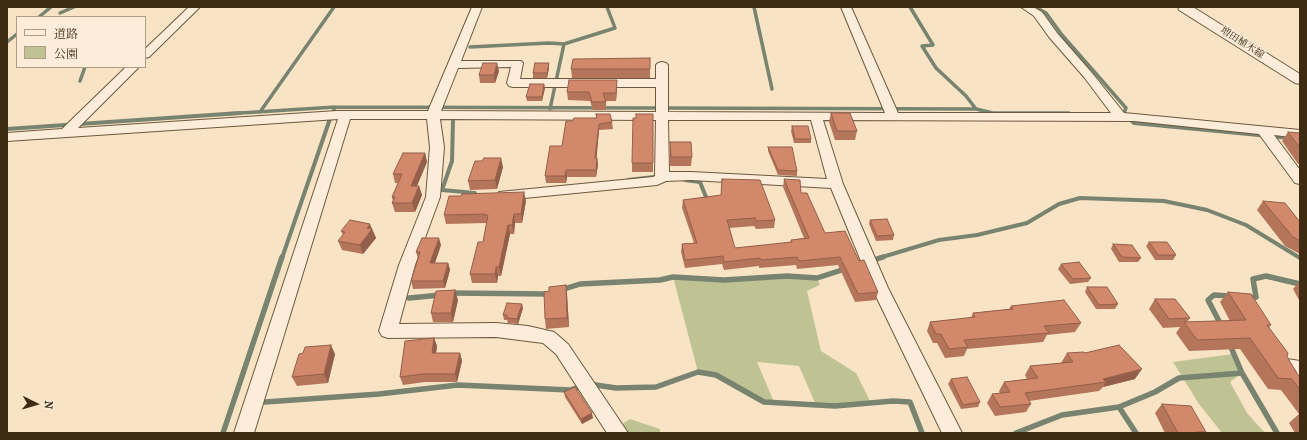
<!DOCTYPE html>
<html>
<head>
<meta charset="utf-8">
<style>
	body { margin:0 }
	#map { position:relative; width:1307px; height:440px; overflow:hidden; background:#f9e3c5; font-family:"IM FELL French Canon","Noto Serif JP",serif }
	canvas { display:block }
	.frame { position:absolute; inset:0; border:8px solid #3e2b11; pointer-events:none }
	.legend { position:absolute; left:16px; top:16px; width:130px; height:52px; box-sizing:border-box; background:#fbedd9; border:1px solid #af9f89; margin:0; padding:5px 7px; list-style:none; font-size:12px; color:#3e2b11 }
	.legend li { display:flex; align-items:center; gap:8px; height:20px }
	.legend b { width:20px; border:1px solid #af9f89 }
	.north { position:absolute; left:16px; top:384px; width:40px; height:40px; -webkit-text-stroke:3px #fbedd9; paint-order:stroke; rotate:95deg; font-size:11px; font-weight:700; line-height:16px; text-align:center; color:#3e2b11 }
	.north::after { content:''; display:block; margin:auto; width:14px; height:18px; background:#3e2b11; clip-path:polygon(50% 0,100% 100%,50% 72%,0 100%) }
</style>
</head>
<body>
<div id="map">
<canvas width="1307" height="440"></canvas>
<div class="frame"></div>
<ul class="legend">
<li><b style="height:5px;background:#fbedd9"></b>道路</li>
<li><b style="height:11px;background:#bfc394"></b>公園</li>
</ul>
<div class="north">N</div>
</div>
<script>
const context = document.querySelector('canvas').getContext('2d');
context.lineJoin = 'round';
function fill(path, color) { context.fillStyle = color; context.fill(path, 'evenodd'); }
const poly = rows => new Path2D(rows.map(r => 'M' + r).join(''));
function stroke(path, color, width, dash) { context.strokeStyle = color; context.lineWidth = width; context.lineCap = dash ? 'butt' : 'round'; context.setLineDash(dash || []); context.stroke(path); }
function label(font, color, halo, rows, align = 'center') {
  context.font = font + ' "IM FELL French Canon","Noto Serif JP",serif'; context.lineWidth = 3; context.setLineDash([]); context.textBaseline = 'middle'; context.strokeStyle = halo; context.fillStyle = color; for (const [text, x, y, turn = 0] of rows) {
    context.save(); context.translate(x, y); context.rotate((+turn || 0) * Math.PI / 180); context.textAlign = isNaN(turn) ? turn : align; if (halo) context.strokeText(text, 0, 0); context.fillText(text, 0, 0); context.restore();
  }
}
fill(poly([
	[787,276,817,278,820,285,807,291,821,351,856,373,871,403,835,406,816,405,799,366,757,362,774,402,764,402,716,375,698,372,673,277,724,280],
	[1233,354,1242,373,1230,382,1247,413,1265,433,1222,433,1199,404,1173,362],
	[630,419,660,429,660,433,594,433,610,432]
]), '#bfc394');
stroke(poly([
	[754,7,772,89],
	[910,7,933,45,922,46,936,68,966,96,976,109],
	[1035,7,1046,13,1062,35,1126,108,1124,113],
	[60,13,74,7],
	[39,17,51,7],
	[7,42,17,34],
	[470,47,549,43,564,44],
	[80,81,85,67],
	[335,107,976,109,993,113,1069,113],
	[550,109,564,44,615,28,607,7],
	[260,112,334,7],
	[225,114,335,107,332,114]
]), '#788470', 3.5);
stroke(poly([
	[1129,118,1134,123,1300,139],
	[453,121,452,161,442,190,475,193],
	[7,129,240,113],
	[628,180,654,177,658,178],
	[685,180,700,182,708,202],
	[282,258,332,113],
	[879,258,939,240,977,235,1027,223,1059,204,1080,198,1164,201,1207,210,1246,225,1300,258]
]), '#788470', 4);
stroke(poly([
	[871,261,883,257],
	[561,290,580,284,660,280,673,277,724,280,787,276,817,278,845,269],
	[450,293,549,294],
	[409,298,441,295],
	[1248,298,1256,297,1253,279,1266,276,1300,284],
	[1221,325,1208,300,1214,295,1230,296],
	[1242,373,1277,433],
	[589,384,616,388,656,387,698,372,716,375,764,402,835,406,893,401,910,402,922,433],
	[265,402,379,394,458,385,570,390,582,386],
	[1119,407,1136,433],
	[223,433,282,257],
	[1016,433,1062,415,1119,407,1155,392,1179,378,1242,373,1230,345]
]), '#788470', 5.5);
const minor = poly([
	[189,7,200,7,149,57,145,58,145,49,189,7],
	[472,7,482,7,461,61,521,61,523,63,520,79,656,79,656,65,658,63,662,62,666,63,668,65,668,112,885,113,841,7,851,7,898,113,1111,113,1084,77,1049,37,1034,16,1021,7,1033,7,1042,12,1057,33,1092,73,1124,113,1300,130,1300,138,1274,135,1300,170,1300,184,1295,183,1259,134,1134,121,823,120,843,184,888,288,962,433,942,433,872,288,831,188,691,180,666,181,657,185,504,200,499,198,497,195,499,192,653,177,655,176,656,120,440,119,444,147,440,197,415,265,399,324,496,323,528,326,554,332,568,344,628,433,607,433,556,354,543,343,496,337,388,338,382,336,379,331,399,265,426,197,430,147,427,119,350,119,254,433,234,433,338,119,7,141,7,133,62,129,126,67,139,67,78,128,337,111,428,111,472,7],
	[511,67,507,83,509,86,513,87,656,87,656,112,441,111,458,68,511,67],
	[668,120,811,120,827,179,691,172,669,172,668,120],
	[1287,359,1300,361,1300,394,1293,392,1278,367,1280,362,1287,359]
]);
const tertiary = poly([
	[1178,7,1193,7,1300,74,1300,84,1295,83,1179,10,1178,7]
]);
stroke(minor, '#6d593e', 2);
stroke(tertiary, '#6d593e', 2);
fill(minor, '#fbedd9');
fill(tertiary, '#fbedd9');
fill(poly([
	[650,58,650,78,572,78,571,69],
	[549,63,549,68,547,78,533,78,533,73],
	[499,71,495,83,480,83,479,75],
	[545,88,542,101,527,101,526,97],
	[617,88,616,101,606,101,606,110,593,110,590,101,568,100,567,92],
	[831,113,857,131,855,140,835,140,829,122],
	[596,114,612,122,613,129,599,130,596,158,597,158,598,165,596,177,567,177,566,183,546,183,545,176,562,146,573,121,596,118],
	[653,114,653,172,632,172,632,163,636,118],
	[792,126,811,139,811,143,794,143,791,131],
	[1288,132,1300,133,1300,164,1298,164,1282,141],
	[670,142,692,157,691,166,670,166],
	[768,147,797,171,797,176,778,175,768,151],
	[425,153,427,162,417,186,419,186,422,195,415,212,395,212,392,203,393,201,392,197,398,183,395,183,393,174],
	[482,161,503,167,497,189,470,190,468,181],
	[722,179,775,220,774,228,756,229,754,226,729,228,735,248,790,243,791,240,804,238,783,187,784,179,801,193,825,233,859,261,878,292,876,300,855,302,838,265,797,269,796,265,759,268,759,266,724,270,722,264,685,268,681,252,682,244,694,243,682,208,683,200,721,195],
	[526,201,522,223,515,223,514,234,510,234,501,276,498,276,497,283,472,283,470,274,483,242,487,224,486,223,446,224,444,215],
	[1263,201,1300,222,1300,254,1285,246,1257,210],
	[870,220,894,235,893,240,876,241,869,224],
	[372,229,376,238,363,254,342,250,338,241,343,235,341,231],
	[1149,242,1176,255,1173,260,1155,260,1146,246],
	[1113,244,1141,258,1138,262,1119,262,1111,249],
	[441,245,435,263,448,263,450,270,445,288,413,289,411,281,418,258,416,252],
	[1061,264,1091,278,1088,282,1070,284,1058,269],
	[1300,281,1300,302,1293,289],
	[566,285,567,294,569,327,546,329,545,319,549,291],
	[1087,287,1118,304,1115,309,1096,309,1085,292],
	[1228,292,1271,325,1269,327,1300,378,1300,433,1295,433,1289,423,1299,414,1281,390,1268,389,1240,349,1189,351,1176,333,1180,327,1163,328,1149,309,1155,299,1190,318,1187,322,1230,321,1220,302],
	[458,300,453,322,433,322,431,313],
	[1011,306,1081,323,1075,332,1047,335,1043,342,967,349,964,356,945,358,937,343,933,343,927,331,930,322,971,318,973,313,1009,309],
	[523,308,518,324,508,323,507,320,504,320,503,315],
	[434,338,437,346,436,353,460,353,462,361,457,382,425,382,403,385,400,377],
	[1067,353,1085,353,1135,379,1103,387,1099,391,1029,401,1031,404,1026,412,995,416,987,403,992,394,1000,393,999,391,1004,382,1027,379,1025,375,1030,366,1061,363],
	[335,354,328,383,297,386,292,377],
	[951,379,980,402,978,407,961,409,948,384],
	[564,392,593,418,582,424,565,397],
	[1162,404,1206,432,1205,433,1165,433,1155,413]
]), '#b5755b');
fill(poly([
	[497,63,499,71,495,83,494,75],
	[549,63,549,68,547,78,547,73],
	[617,80,617,88,616,101,616,93],
	[544,84,545,88,542,101,542,97],
	[599,124,599,130,596,165,595,158],
	[425,153,427,162,413,195,411,186],
	[501,158,503,167,497,189,495,180],
	[597,158,598,165,596,177,596,170],
	[566,170,567,177,566,183,565,176],
	[419,186,422,195,415,212,412,203],
	[524,192,526,201,522,223,521,214],
	[514,214,515,223,514,234,512,225],
	[370,224,376,238,363,254,360,245,367,228],
	[508,225,510,234,501,276,499,267],
	[439,238,441,245,432,271,430,263],
	[448,263,450,270,445,288,443,281],
	[496,267,498,276,497,283,495,274],
	[566,285,567,294,569,327,567,318],
	[455,290,458,300,453,322,451,313],
	[522,304,523,308,518,324,517,319],
	[434,338,437,346,435,361,432,353],
	[331,345,335,354,328,383,324,374],
	[460,353,462,361,457,382,455,374],
	[1142,369,1135,379,1103,387,1106,382,1103,379],
	[592,413,593,418,582,424,581,419]
]), '#935f4a');
const building = poly([
	[650,58,650,69,571,69,573,59,650,58],
	[483,63,497,63,494,75,479,75,483,63],
	[535,63,549,63,547,73,533,73,535,63],
	[569,80,617,80,616,93,603,93,606,102,592,102,589,92,567,92,569,80],
	[530,84,544,84,542,97,526,97,530,84],
	[831,113,850,113,857,131,837,131,831,113],
	[596,114,610,114,612,122,599,124,595,158,597,158,596,170,566,170,565,176,545,176,550,146,562,146,566,121,573,121,574,118,597,118,596,114],
	[636,114,653,114,653,163,632,163,633,118,636,118,636,114],
	[792,126,808,126,811,139,795,139,792,126],
	[1288,132,1300,133,1300,148,1288,132],
	[670,142,691,142,692,157,671,157,670,142],
	[768,147,792,147,797,171,778,170,768,147],
	[403,153,425,153,411,186,419,186,412,203,392,203,395,197,392,197,402,174,393,174,403,153],
	[484,158,501,158,495,180,468,181,475,161,482,161,484,158],
	[722,179,760,180,775,220,757,221,755,218,727,220,735,248,792,242,791,240,809,238,784,179,800,180,801,193,807,193,825,233,845,231,859,261,864,260,878,292,858,294,840,257,799,261,797,257,761,260,760,258,724,262,723,256,685,260,682,244,697,243,683,200,721,195,722,179],
	[524,192,521,214,514,214,512,225,508,225,499,267,496,267,495,274,470,274,478,242,483,242,488,215,484,215,485,214,444,215,449,196,461,196,462,194,524,192],
	[1263,201,1285,203,1300,222,1300,241,1293,237,1263,201],
	[887,219,894,235,877,236,870,220,887,219],
	[350,220,370,224,367,228,372,229,360,245,338,241,345,232,341,231,350,220],
	[422,238,439,238,430,263,448,263,443,281,411,281,420,252,416,252,422,238],
	[1149,242,1167,242,1176,255,1158,255,1149,242],
	[1113,244,1132,245,1141,258,1122,257,1113,244],
	[1079,262,1091,278,1073,279,1061,264,1079,262],
	[566,285,567,318,545,319,544,292,549,291,549,287,566,285],
	[1087,287,1107,287,1118,304,1099,305,1087,287],
	[455,290,451,313,431,313,436,291,455,290],
	[1228,292,1251,294,1271,325,1267,325,1288,353,1287,357,1300,378,1300,390,1292,379,1278,378,1250,338,1197,340,1184,322,1246,320,1228,292],
	[1155,299,1175,299,1190,318,1169,319,1155,299],
	[1064,300,1081,323,1044,326,1049,333,964,340,968,347,949,349,941,334,936,334,930,322,975,317,973,313,1013,309,1011,306,1064,300],
	[507,303,522,304,517,319,507,318,507,315,503,315,507,303],
	[434,338,432,353,460,353,455,374,423,374,400,377,405,341,434,338],
	[331,345,324,374,292,377,299,354,303,353,305,347,331,345],
	[1119,345,1142,369,1103,379,1106,382,1025,393,1031,404,1000,407,992,394,1010,392,1004,382,1038,378,1030,366,1073,362,1067,353,1084,352,1085,353,1119,345],
	[967,377,980,402,963,405,951,379,967,377],
	[575,387,592,413,581,419,564,392,575,387],
	[1162,404,1191,406,1206,432,1197,432,1198,433,1178,433,1162,404]
]);
fill(building, '#d2886a');
stroke(building, '#935f4a', 1);
label('10px', '#3e2b11', '#fbedd9', [
	["増田植木線",1242,43,33]
]);
</script>
</body>
</html>
